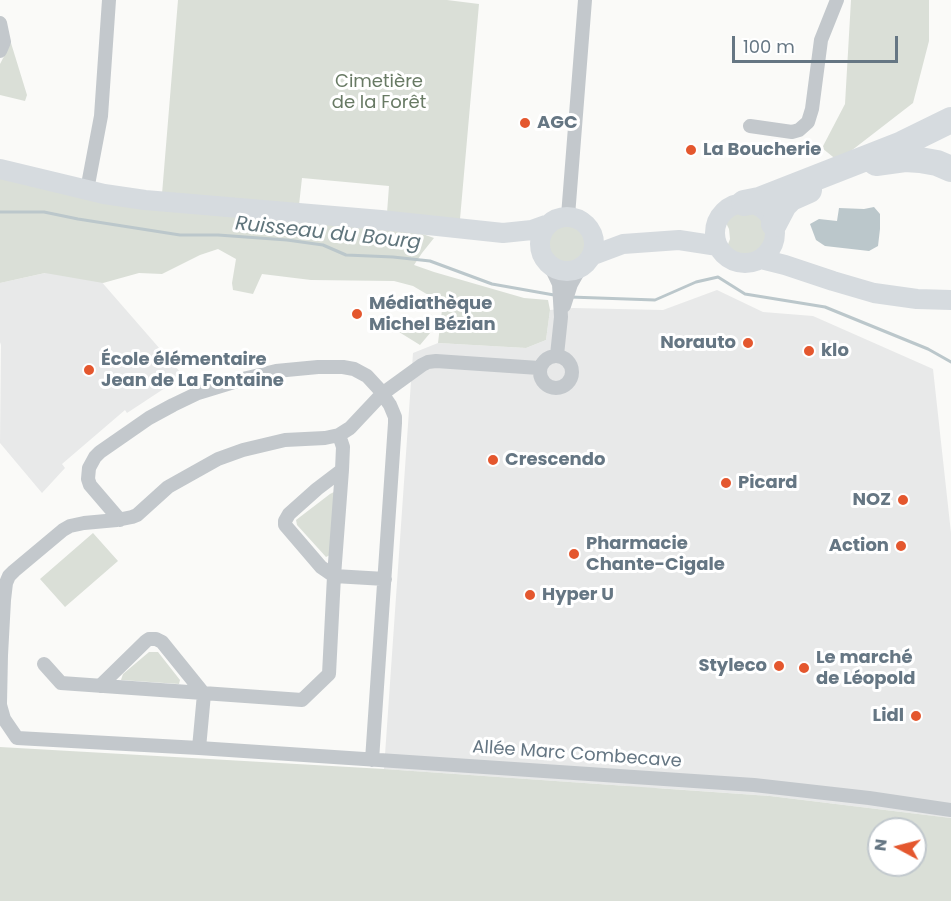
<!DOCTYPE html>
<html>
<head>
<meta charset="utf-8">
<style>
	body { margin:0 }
	#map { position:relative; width:951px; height:901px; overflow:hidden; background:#fafaf8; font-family:Poppins,sans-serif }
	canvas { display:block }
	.north { position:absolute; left:867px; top:817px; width:60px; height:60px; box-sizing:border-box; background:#fff; border:2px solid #c1c8cd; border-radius:50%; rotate:277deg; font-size:16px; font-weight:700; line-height:24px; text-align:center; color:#657683 }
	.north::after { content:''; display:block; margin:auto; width:21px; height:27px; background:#e4572e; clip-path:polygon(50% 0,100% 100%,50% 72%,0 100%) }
	.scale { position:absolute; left:732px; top:36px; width:166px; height:27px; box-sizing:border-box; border:3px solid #657683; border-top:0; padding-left:8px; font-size:18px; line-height:21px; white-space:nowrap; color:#657683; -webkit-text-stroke:4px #fff; paint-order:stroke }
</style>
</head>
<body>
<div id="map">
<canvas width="951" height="901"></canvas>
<div class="north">N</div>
<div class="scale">100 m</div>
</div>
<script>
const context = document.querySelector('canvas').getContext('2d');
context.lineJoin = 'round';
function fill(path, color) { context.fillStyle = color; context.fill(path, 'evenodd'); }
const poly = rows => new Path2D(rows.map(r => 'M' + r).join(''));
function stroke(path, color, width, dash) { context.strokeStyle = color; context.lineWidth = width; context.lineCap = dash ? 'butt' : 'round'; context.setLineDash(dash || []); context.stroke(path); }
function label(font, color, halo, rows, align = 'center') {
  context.font = font + ' Poppins,sans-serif'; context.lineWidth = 6; context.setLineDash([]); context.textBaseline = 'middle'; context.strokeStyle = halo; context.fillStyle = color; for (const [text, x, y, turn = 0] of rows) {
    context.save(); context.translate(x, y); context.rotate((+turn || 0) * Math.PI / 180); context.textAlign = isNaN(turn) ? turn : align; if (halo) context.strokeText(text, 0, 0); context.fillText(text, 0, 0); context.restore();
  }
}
fill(poly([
	[86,264,187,380,165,388,127,413,125,410,62,464,65,468,42,493,0,443,1,345,0,342,0,283],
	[717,290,763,312,813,316,933,369,951,533,951,818,770,796,657,788,379,901,627,786,384,769,413,353,438,343,526,348,546,340,550,310,573,308,663,310]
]), '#e8e9e9');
fill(poly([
	[178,0,447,0,479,4,460,219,387,213,389,186,302,178,299,205,162,194],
	[851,0,929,0,929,41,913,103,838,161,822,148,845,104],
	[11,43,27,95,25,101,0,95,0,64],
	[0,177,414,231,434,238,422,253,414,265,434,272,524,298,548,300,550,310,546,340,526,348,438,343,442,310,430,296,413,286,394,281,311,280,262,274,253,294,233,290,232,283,236,259,218,249,200,255,162,274,139,273,103,283,45,273,0,283],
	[738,208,753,209,762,215,768,226,768,238,762,249,752,254,741,255,731,252,727,247,730,239,729,229,725,221,727,217],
	'547 243a19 19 0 1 1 38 0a19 19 0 1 1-38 0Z',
	[431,314,436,326,420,345,399,332,407,316,422,324],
	[334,492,330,555,326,557,297,525,296,520,330,494],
	[93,533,118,561,65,607,40,579],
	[149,652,158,652,180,680,179,684,121,680,123,674],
	[0,747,384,769,770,796,951,818,951,901,0,901],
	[879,829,915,829,915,865,879,865]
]), '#dadfd7');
fill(poly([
	[874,207,880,214,880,229,878,246,869,251,825,246,816,240,810,224,819,219,837,221,839,208,864,209]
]), '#bbc7cb');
stroke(poly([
	[0,212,44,212,78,219,180,235,218,235,287,240,323,245,346,255,393,257,430,261,492,284,554,295],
	[570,297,655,300,696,282,718,277,745,294,825,307,928,349,951,362]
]), '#bbc7cb', 3);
stroke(poly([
	[0,23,4,42,0,51],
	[750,126,792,132,799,130,808,122,812,109,821,40,837,0],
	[87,190,101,116,109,0],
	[568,216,585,0],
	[550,265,559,284,561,317,557,355],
	[564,306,571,284,580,268],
	'540 372a16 16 0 1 1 32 0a16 16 0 1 1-32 0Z',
	[339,435,343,447,342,470],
	[120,520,90,485,88,479,89,468,95,457,100,452,149,418,173,405,198,393,247,378,276,371,318,367,343,367,354,369,367,376,379,389,390,405,395,417,395,423,372,760],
	[44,664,61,683,302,700,329,674,334,576,342,470,317,489,289,514,285,521,285,525,321,567,334,576,385,579],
	[100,686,146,641,149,639,156,639,162,642,204,694,199,748,754,785,869,798,951,810],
	[0,703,1,655,4,600,6,583,9,576,14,571,63,530,70,526,84,523,117,520,132,517,137,515,168,487,218,459,243,450,285,440,325,438,339,435,350,428,382,394,422,365,428,362,436,361,539,368],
	[0,705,4,719,17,738,199,748]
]), '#c3c8cc', 14);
stroke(poly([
	[0,169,104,194,145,200,381,220,503,233,532,230,546,225],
	'715 233a30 30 0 1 1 60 0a30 30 0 1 1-60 0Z',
	'540 244a27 27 0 1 1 54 0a27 27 0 1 1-54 0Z',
	[591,256,623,244,679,240,718,246],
	[761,259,785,265,833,281,874,293,917,299,951,300]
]), '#d6dbdf', 20);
stroke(poly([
	[876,163,905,159,920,160,937,163,951,169],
	[744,203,759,200,902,144,951,120],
	[774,224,784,205,791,198,809,190]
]), '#d6dbdf', 26);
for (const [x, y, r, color] of [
	[525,123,6,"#e4572e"],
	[691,150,6,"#e4572e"],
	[357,314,6,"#e4572e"],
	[748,343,6,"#e4572e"],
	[809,351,6,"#e4572e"],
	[89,370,6,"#e4572e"],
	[493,460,6,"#e4572e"],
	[726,483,6,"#e4572e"],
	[903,500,6,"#e4572e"],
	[901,546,6,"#e4572e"],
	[574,554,6,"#e4572e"],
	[530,595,6,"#e4572e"],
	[779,666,6,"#e4572e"],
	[804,668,6,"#e4572e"],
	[916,716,6,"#e4572e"]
]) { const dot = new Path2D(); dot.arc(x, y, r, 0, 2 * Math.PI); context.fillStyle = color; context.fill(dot); stroke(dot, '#fff', 2); }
label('18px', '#687a64', '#fff', [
	["Cimetière",379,82],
	["de la Forêt",379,103]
]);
label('bold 18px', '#657683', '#fff', [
	["AGC",537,123],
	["La Boucherie",703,150],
	["Médiathèque",369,304],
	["Michel Bézian",369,325],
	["Norauto",736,343,"right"],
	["klo",821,351],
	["École élémentaire",101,360],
	["Jean de La Fontaine",101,381],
	["Crescendo",505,460],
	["Picard",738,483],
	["NOZ",891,500,"right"],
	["Pharmacie",586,544],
	["Chante-Cigale",586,565],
	["Action",889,546,"right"],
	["Hyper U",542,595],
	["Le marché",816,658],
	["de Léopold",816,679],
	["Styleco",767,666,"right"],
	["Lidl",904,716,"right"]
], 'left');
label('18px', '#657683', '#fff', [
	["Allée Marc Combecave",577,755,4]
]);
label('italic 20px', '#60757c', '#fff', [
	["Ruisseau du Bourg",328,234,6]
]);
</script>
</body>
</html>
